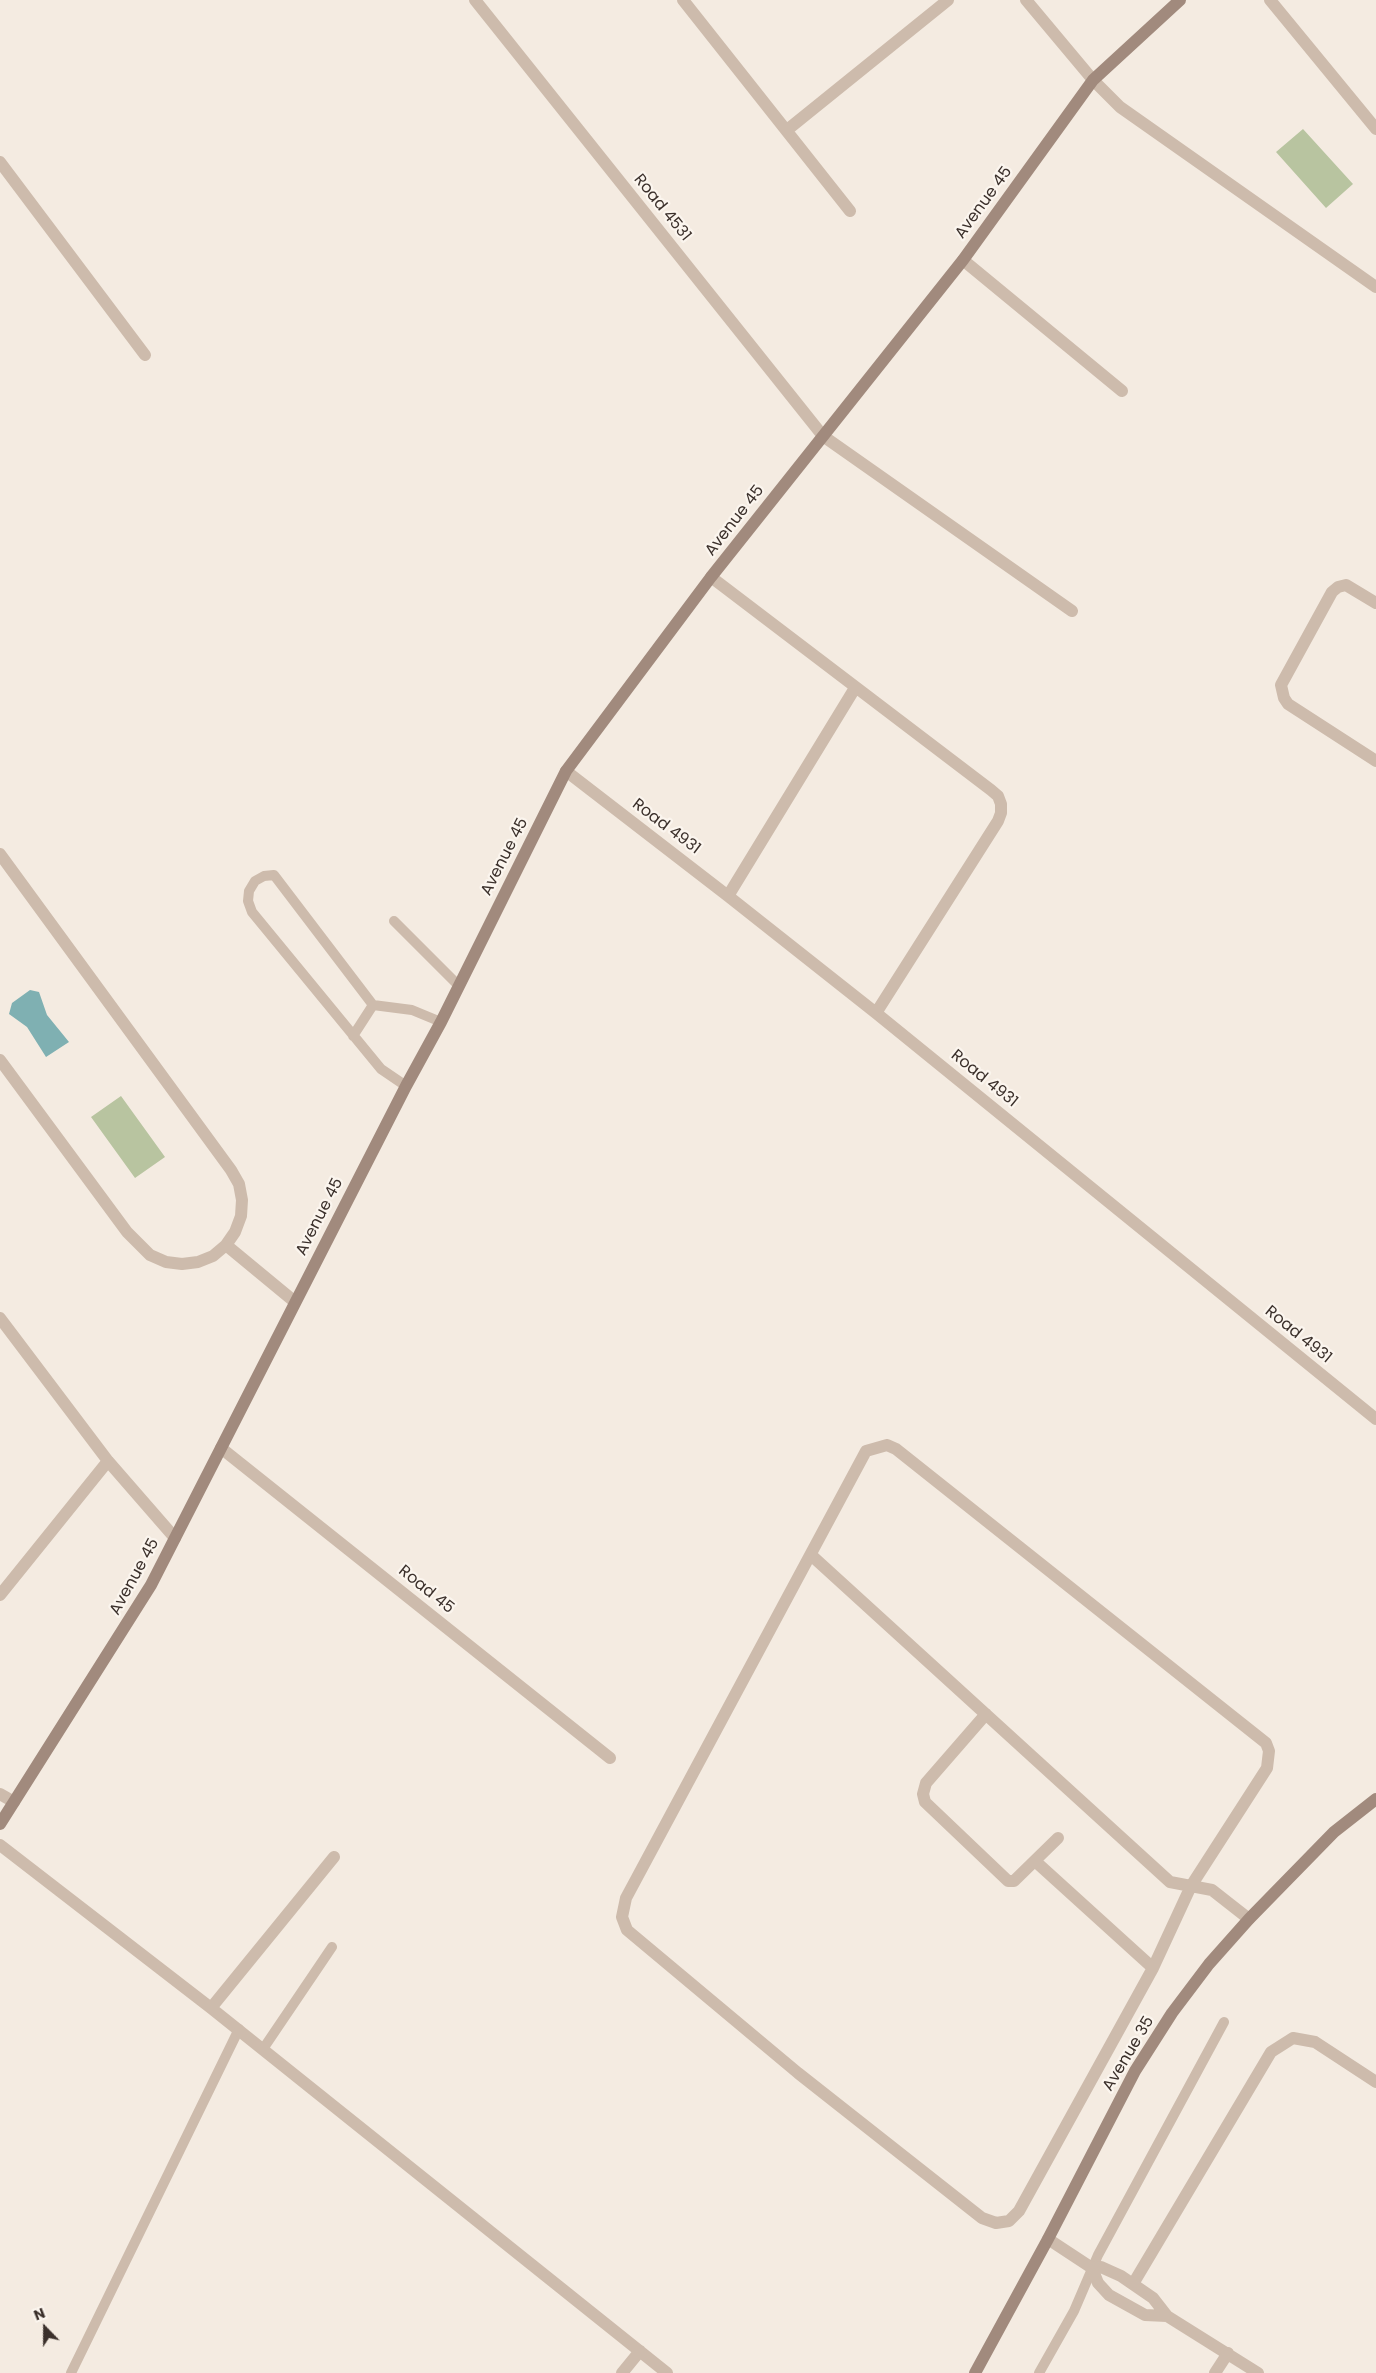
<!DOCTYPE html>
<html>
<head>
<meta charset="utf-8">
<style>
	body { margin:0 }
	#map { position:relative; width:1376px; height:2373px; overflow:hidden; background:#f4ebe1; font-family:Poppins,sans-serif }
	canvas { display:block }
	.north { position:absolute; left:20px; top:2303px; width:50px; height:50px; -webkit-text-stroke:4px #fbf5ee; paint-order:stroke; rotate:338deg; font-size:14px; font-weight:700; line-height:20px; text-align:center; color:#3b302b }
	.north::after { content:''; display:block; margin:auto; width:18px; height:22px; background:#3b302b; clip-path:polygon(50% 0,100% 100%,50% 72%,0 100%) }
</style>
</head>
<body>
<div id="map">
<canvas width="1376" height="2373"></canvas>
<div class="north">N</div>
</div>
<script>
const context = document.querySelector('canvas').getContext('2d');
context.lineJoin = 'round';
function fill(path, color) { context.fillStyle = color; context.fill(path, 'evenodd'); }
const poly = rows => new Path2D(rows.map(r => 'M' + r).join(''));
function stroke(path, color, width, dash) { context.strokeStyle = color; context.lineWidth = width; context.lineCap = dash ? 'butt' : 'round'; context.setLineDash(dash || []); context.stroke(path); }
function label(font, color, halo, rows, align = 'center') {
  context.font = font + ' Poppins,sans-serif'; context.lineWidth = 4.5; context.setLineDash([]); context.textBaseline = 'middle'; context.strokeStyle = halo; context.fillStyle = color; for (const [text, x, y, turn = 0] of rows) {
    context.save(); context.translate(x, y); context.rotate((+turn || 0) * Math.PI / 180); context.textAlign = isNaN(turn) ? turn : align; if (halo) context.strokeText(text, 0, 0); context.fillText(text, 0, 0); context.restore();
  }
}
fill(poly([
	[1303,129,1353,184,1326,208,1276,152],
	[121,1096,165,1157,135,1178,91,1117]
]), '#b8c4a0');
fill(poly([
	[30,990,39,992,47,1015,69,1042,46,1057,27,1027,9,1014,12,1003]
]), '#7fb0b2');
stroke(poly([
	[394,921,458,985],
	[353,1036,373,1005],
	[406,1086,381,1069,252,912,248,901,249,891,255,881,264,876,274,875,373,1005,412,1010,441,1022],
	[263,2049,332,1947],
	[71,2373,239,2029],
	[1039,2373,1074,2311,1098,2255,1224,2022]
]), '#cdbbac', 10);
stroke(poly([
	[475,0,823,436,1072,611],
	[683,0,850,211],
	[1026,0,1093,80,1120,107,1376,287],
	[1270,0,1376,129],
	[787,130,948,0],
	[0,162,145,355],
	[963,260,1122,391],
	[711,577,991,790,998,796,1001,804,1001,813,998,821,876,1013],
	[1376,603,1346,585,1338,587,1332,592,1281,685,1284,698,1288,704,1376,761],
	[566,771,728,896,876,1013,1376,1419],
	[0,854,231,1170,239,1184,242,1200,241,1216,235,1232,226,1245,213,1256,198,1262,182,1264,166,1262,150,1255,127,1232,0,1060],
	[728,896,855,688],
	[226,1245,295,1302],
	[0,1318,108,1461,175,1538],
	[887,1445,896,1449,1266,1743,1269,1751,1267,1768,1191,1886,1153,1968,1019,2211,1009,2221,996,2223,982,2218,798,2073,627,1930,622,1917,626,1898,866,1451,887,1445],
	[221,1448,610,1758],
	[811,1555,1170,1882,1212,1890,1249,1919],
	[0,1595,108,1461],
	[986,1714,926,1783,923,1794,925,1802,1008,1881,1014,1881,1058,1838],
	[0,1794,14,1802],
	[0,1845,211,2008,667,2373],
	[1035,1861,1153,1968],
	[211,2008,334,1857],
	[1048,2239,1092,2268,1101,2267,1121,2276,1153,2298,1167,2316,1258,2373],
	[1092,2268,1098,2283,1109,2295,1145,2315,1167,2316],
	[1133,2284,1271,2052,1293,2038,1315,2042,1376,2082],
	[622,2373,640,2351],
	[1215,2373,1228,2353]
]), '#cdbbac', 12);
stroke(poly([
	[0,1824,151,1585,406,1086,441,1022,566,771,711,577,963,260,1093,80,1180,0],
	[975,2373,1048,2239,1135,2071,1172,2013,1209,1964,1249,1919,1334,1832,1376,1799]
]), '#a18a7d', 12);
label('16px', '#3b302b', '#fbf5ee', [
	["Avenue 45",984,203,-54],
	["Road 4531",662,208,51],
	["Avenue 45",735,521,-52],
	["Road 4931",666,827,37],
	["Avenue 45",505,857,-63],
	["Road 4931",984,1079,39],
	["Avenue 45",320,1217,-63],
	["Road 4931",1298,1335,39],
	["Avenue 45",135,1577,-61],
	["Road 45",426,1590,39],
	["Avenue 35",1129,2054,-59]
]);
</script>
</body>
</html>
